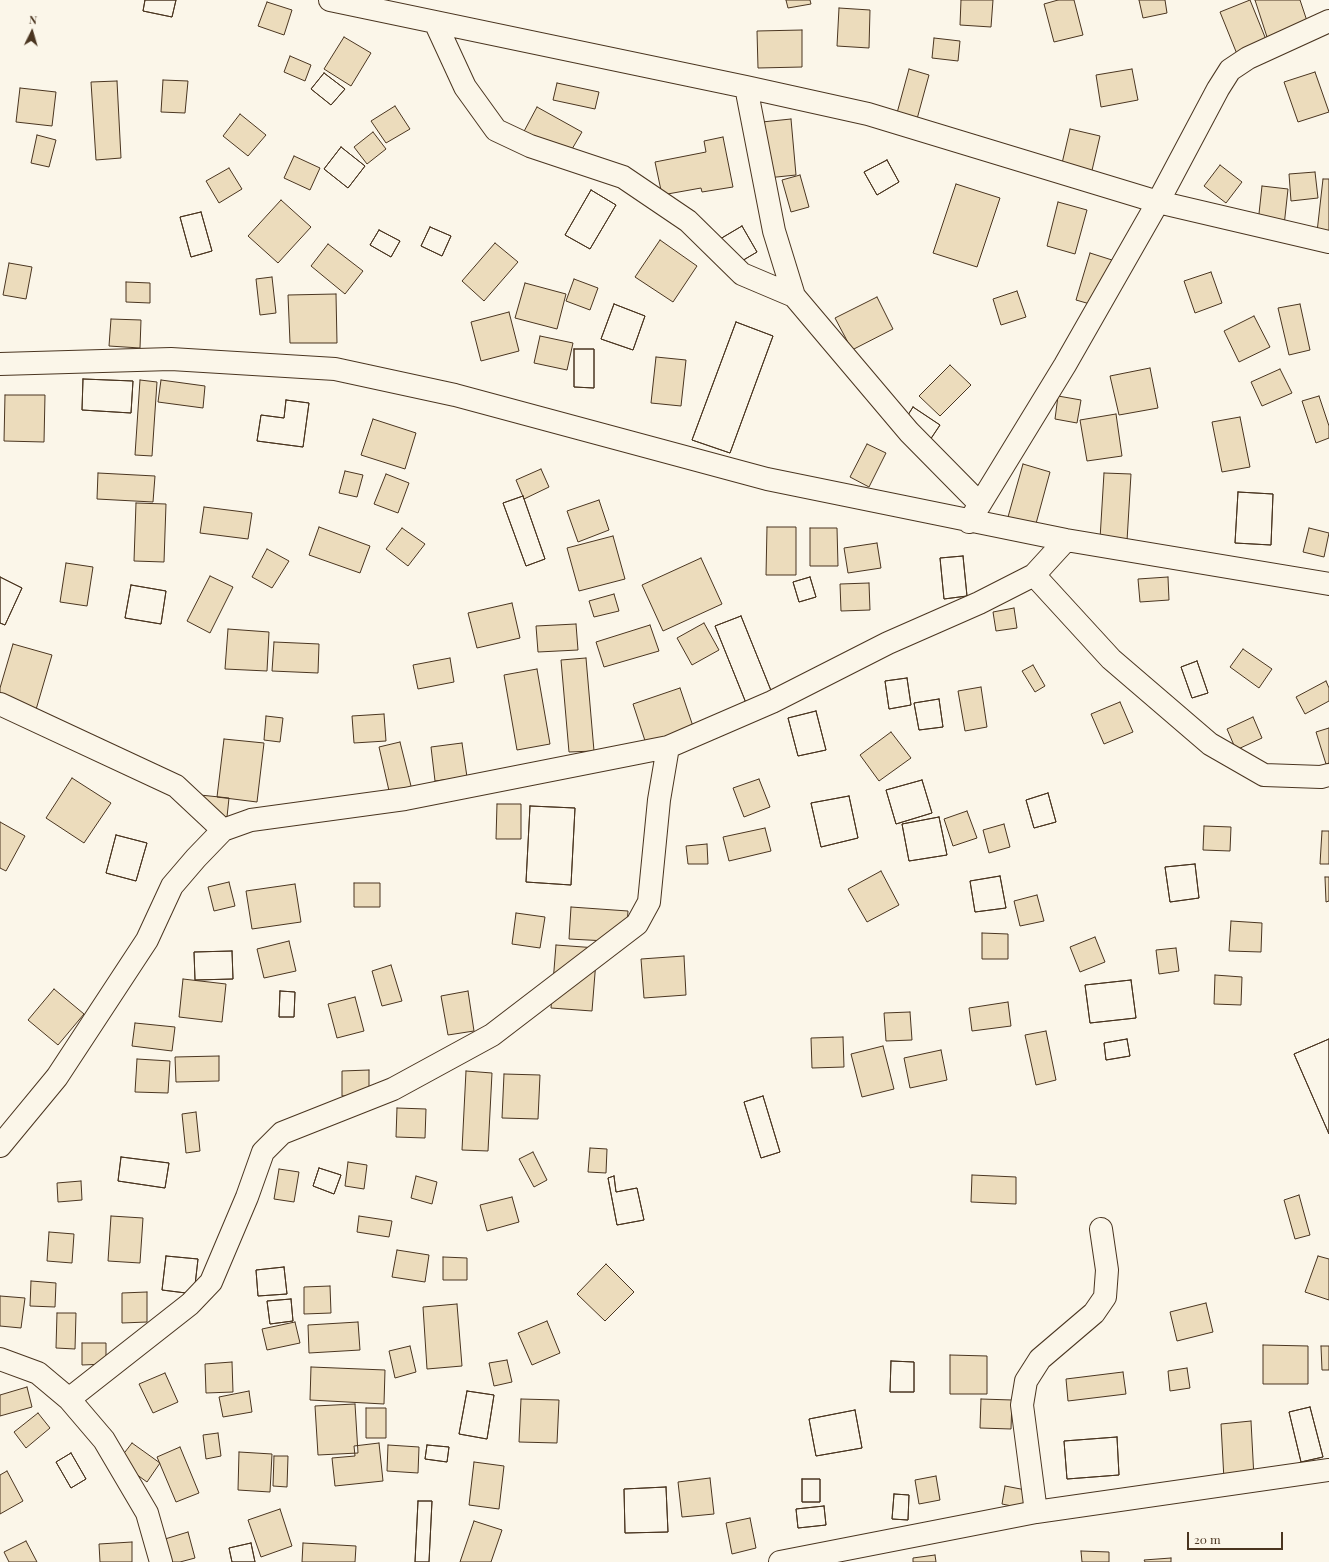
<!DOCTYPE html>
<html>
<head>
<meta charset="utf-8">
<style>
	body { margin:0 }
	#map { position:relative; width:1329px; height:1562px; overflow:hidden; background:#fbf6e9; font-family:"Playfair Display",serif }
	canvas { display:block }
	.north { position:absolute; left:12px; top:12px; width:40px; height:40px; -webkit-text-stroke:3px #fbf6e9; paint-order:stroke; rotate:5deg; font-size:11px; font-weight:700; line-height:16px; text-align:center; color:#4a3520 }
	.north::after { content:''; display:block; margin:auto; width:14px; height:18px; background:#4a3520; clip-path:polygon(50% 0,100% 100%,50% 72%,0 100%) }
	.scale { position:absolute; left:1187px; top:1532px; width:96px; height:18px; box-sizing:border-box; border:2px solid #4a3520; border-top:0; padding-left:5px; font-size:12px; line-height:14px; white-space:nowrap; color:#4a3520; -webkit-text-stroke:3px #fbf6e9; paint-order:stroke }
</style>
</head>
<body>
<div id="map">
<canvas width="1329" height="1562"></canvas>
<div class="north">N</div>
<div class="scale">20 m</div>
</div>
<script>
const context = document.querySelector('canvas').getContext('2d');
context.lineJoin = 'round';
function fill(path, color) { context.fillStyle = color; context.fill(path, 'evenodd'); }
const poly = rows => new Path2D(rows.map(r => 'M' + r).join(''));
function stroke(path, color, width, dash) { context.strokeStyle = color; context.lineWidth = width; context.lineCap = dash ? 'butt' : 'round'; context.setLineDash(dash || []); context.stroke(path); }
const building = poly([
	[145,0,176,0,172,17,143,11,145,0],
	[145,0,176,0,172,17,143,11,145,0],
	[786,0,810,0,811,4,788,8,786,0],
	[961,0,993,0,991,27,960,25,961,0],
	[1058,0,1074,0,1083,35,1054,42,1044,4,1058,0],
	[1139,0,1165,0,1167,13,1143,18,1139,0],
	[1250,0,1269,47,1239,59,1220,12,1250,0],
	[1255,0,1300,0,1309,27,1268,40,1255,0],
	[267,2,292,10,284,35,258,26,267,2],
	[839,8,870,10,869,48,837,46,839,8],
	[802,30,802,67,758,68,757,31,802,30],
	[344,37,371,53,351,86,324,69,344,37],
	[934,38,960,41,958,61,932,58,934,38],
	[290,56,311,65,305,81,284,72,290,56],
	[909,69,929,75,917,119,897,113,909,69],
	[1132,69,1138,100,1101,107,1096,75,1132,69],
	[1315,72,1329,112,1298,122,1284,82,1315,72],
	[324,73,345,89,331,105,311,89,324,73],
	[324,73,345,89,331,105,311,89,324,73],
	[163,80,188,81,185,113,161,112,163,80],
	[117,81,121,158,96,160,91,82,117,81],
	[557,83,599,92,595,109,553,100,557,83],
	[20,88,56,92,52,126,16,122,20,88],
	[395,106,410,129,386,143,371,121,395,106],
	[537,107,582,132,565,161,521,137,537,107],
	[240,114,266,135,248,156,223,136,240,114],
	[791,119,796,175,767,178,762,122,791,119],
	[1070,129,1100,136,1090,179,1060,172,1070,129],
	[373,132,386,149,367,164,354,147,373,132],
	[37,135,56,140,49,167,31,163,37,135],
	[723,137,733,187,702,192,701,188,662,195,655,162,706,152,704,141,723,137],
	[341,147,365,166,348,188,324,169,341,147],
	[341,147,365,166,348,188,324,169,341,147],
	[294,156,320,168,310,190,284,178,294,156],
	[887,160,899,182,877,195,864,172,887,160],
	[887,160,899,182,877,195,864,172,887,160],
	[1220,165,1242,182,1226,203,1204,186,1220,165],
	[229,168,242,189,219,203,206,181,229,168],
	[1315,172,1318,198,1291,201,1289,174,1315,172],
	[800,175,809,207,791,212,782,180,800,175],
	[1323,179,1329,179,1329,233,1317,232,1323,179],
	[956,184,1000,198,977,267,933,253,956,184],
	[1262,186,1288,189,1284,226,1258,223,1262,186],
	[591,190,616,205,590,249,565,235,591,190],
	[591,190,616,205,590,249,565,235,591,190],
	[281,200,311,227,278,263,248,236,281,200],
	[1058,202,1087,210,1075,254,1047,246,1058,202],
	[201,212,212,251,191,257,180,217,201,212],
	[201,212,212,251,191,257,180,217,201,212],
	[742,226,757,252,735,265,720,239,742,226],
	[742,226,757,252,735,265,720,239,742,226],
	[430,227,451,236,442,256,421,246,430,227],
	[430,227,451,236,442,256,421,246,430,227],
	[379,230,400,241,391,257,370,245,379,230],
	[379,230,400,241,391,257,370,245,379,230],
	[660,240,697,266,673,302,635,277,660,240],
	[495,243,518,262,484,301,462,281,495,243],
	[328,244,363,271,345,294,311,266,328,244],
	[1090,253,1112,260,1097,306,1076,300,1090,253],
	[9,263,32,267,26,299,3,295,9,263],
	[1211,272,1222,303,1195,313,1184,281,1211,272],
	[272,277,276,313,260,315,256,279,272,277],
	[574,279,598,288,590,310,566,301,574,279],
	[126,282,150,283,150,303,126,302,126,282],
	[525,283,566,294,557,329,515,318,525,283],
	[1017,291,1026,317,1001,325,993,299,1017,291],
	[336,294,337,343,290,343,288,295,336,294],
	[877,297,893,329,852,350,835,318,877,297],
	[614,304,645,316,633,350,601,339,614,304],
	[614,304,645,316,633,350,601,339,614,304],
	[1300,304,1310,350,1289,355,1278,308,1300,304],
	[509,312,519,351,481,361,471,322,509,312],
	[1254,316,1270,347,1239,362,1224,331,1254,316],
	[111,319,141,320,140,348,109,346,111,319],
	[736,322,773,336,730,453,692,440,736,322],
	[736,322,773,336,730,453,692,440,736,322],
	[540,336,573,343,567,370,534,363,540,336],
	[574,349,594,349,594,388,574,387,574,349],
	[574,349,594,349,594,388,574,387,574,349],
	[656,357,686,360,681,406,651,403,656,357],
	[950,365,971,385,940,416,919,396,950,365],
	[1150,368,1158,408,1119,415,1110,376,1150,368],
	[1280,369,1292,393,1262,406,1251,382,1280,369],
	[83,379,133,381,131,413,82,410,83,379],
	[83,379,133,381,131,413,82,410,83,379],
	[140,380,157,382,152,456,135,455,140,380],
	[161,380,205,386,203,408,158,402,161,380],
	[5,395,45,395,44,442,4,441,5,395],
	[1058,396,1081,400,1077,423,1055,419,1058,396],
	[1319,396,1329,426,1329,438,1316,443,1302,401,1319,396],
	[286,400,309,403,303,447,257,441,261,415,284,418,286,400],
	[286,400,309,403,303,447,257,441,261,415,284,418,286,400],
	[913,407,940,425,930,440,903,423,913,407],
	[913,407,940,425,930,440,903,423,913,407],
	[1116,414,1122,456,1087,461,1080,420,1116,414],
	[1240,417,1250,467,1222,472,1212,422,1240,417],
	[373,419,416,433,405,469,361,455,373,419],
	[867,444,886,453,869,487,850,477,867,444],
	[1023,464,1050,472,1034,531,1006,524,1023,464],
	[541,469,549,487,524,499,516,480,541,469],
	[345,471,363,475,357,497,339,493,345,471],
	[98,473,155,476,153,502,97,499,98,473],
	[1104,473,1131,474,1127,541,1100,539,1104,473],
	[386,474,409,483,398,513,374,504,386,474],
	[1238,492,1273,494,1271,545,1235,543,1238,492],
	[1238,492,1273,494,1271,545,1235,543,1238,492],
	[523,496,545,559,526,566,503,503,523,496],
	[523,496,545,559,526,566,503,503,523,496],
	[599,500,609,530,578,542,567,511,599,500],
	[136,503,166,504,164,562,134,561,136,503],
	[204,507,252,513,248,539,200,533,204,507],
	[319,527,370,546,360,573,309,555,319,527],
	[767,527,796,527,796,575,766,575,767,527],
	[402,528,425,544,408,566,386,549,402,528],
	[810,528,837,528,838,566,810,566,810,528],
	[1309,528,1329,533,1324,557,1303,552,1309,528],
	[613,536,625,579,579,591,567,548,613,536],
	[877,543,881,568,848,573,844,548,877,543],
	[267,549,289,561,272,588,252,577,267,549],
	[963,556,967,596,944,599,940,558,963,556],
	[963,556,967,596,944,599,940,558,963,556],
	[701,558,722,604,663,631,642,585,701,558],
	[66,563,93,567,87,606,60,602,66,563],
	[210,576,233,587,210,633,187,621,210,576],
	[0,577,22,588,5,625,0,623,0,577],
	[0,577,22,588,5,625,0,623,0,577],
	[810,577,816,597,799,602,793,582,810,577],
	[810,577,816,597,799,602,793,582,810,577],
	[1168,577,1169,600,1140,602,1138,579,1168,577],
	[869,583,870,610,841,611,840,584,869,583],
	[131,585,166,591,161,624,125,618,131,585],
	[131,585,166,591,161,624,125,618,131,585],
	[614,594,619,611,594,617,589,601,614,594],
	[512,603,520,638,477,648,468,613,512,603],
	[1014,608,1017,628,996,631,993,612,1014,608],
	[741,616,772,693,746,703,715,626,741,616],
	[741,616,772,693,746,703,715,626,741,616],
	[704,623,719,650,692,665,677,638,704,623],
	[576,624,578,650,538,652,536,626,576,624],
	[650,625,659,651,604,667,596,642,650,625],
	[228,629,269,632,267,671,225,669,228,629],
	[274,642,319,644,318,673,272,671,274,642],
	[13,644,52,655,35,713,0,702,0,688,13,644],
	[1243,649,1272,669,1259,688,1230,667,1243,649],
	[450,658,454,682,418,689,413,665,450,658],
	[586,658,594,751,569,752,561,660,586,658],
	[1197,661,1208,693,1192,698,1181,667,1197,661],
	[1197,661,1208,693,1192,698,1181,667,1197,661],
	[1033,665,1045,686,1035,692,1022,671,1033,665],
	[537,669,550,744,517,750,504,675,537,669],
	[907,678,911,705,889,709,885,681,907,678],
	[907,678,911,705,889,709,885,681,907,678],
	[1326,681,1329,688,1329,701,1305,714,1296,697,1326,681],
	[981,687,987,727,965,731,958,691,981,687],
	[680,688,698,741,650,756,633,704,680,688],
	[939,699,943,727,919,730,914,703,939,699],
	[939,699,943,727,919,730,914,703,939,699],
	[1120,702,1133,732,1104,744,1091,714,1120,702],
	[816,711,826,750,798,756,788,718,816,711],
	[816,711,826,750,798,756,788,718,816,711],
	[384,714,386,741,354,743,352,716,384,714],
	[266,716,283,718,280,742,264,740,266,716],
	[1253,717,1262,738,1236,750,1227,729,1253,717],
	[1329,728,1329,763,1326,764,1316,732,1329,728],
	[891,732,911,758,879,781,860,755,891,732],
	[224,739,264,743,257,802,217,797,224,739],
	[400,742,412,790,390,795,379,747,400,742],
	[462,743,467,777,435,781,431,747,462,743],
	[72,778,111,803,84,843,46,818,72,778],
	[759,779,770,807,744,817,733,788,759,779],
	[922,780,932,813,896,824,886,790,922,780],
	[922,780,932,813,896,824,886,790,922,780],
	[1048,793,1056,822,1034,828,1026,800,1048,793],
	[1048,793,1056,822,1034,828,1026,800,1048,793],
	[200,795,229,798,227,817,198,814,200,795],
	[849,796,858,838,821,847,811,803,849,796],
	[849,796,858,838,821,847,811,803,849,796],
	[497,804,521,804,521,839,496,839,497,804],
	[530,806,575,808,571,885,526,882,530,806],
	[530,806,575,808,571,885,526,882,530,806],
	[967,811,977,838,953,846,944,819,967,811],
	[939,817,947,855,909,861,902,824,939,817],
	[939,817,947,855,909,861,902,824,939,817],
	[0,822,25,836,6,871,0,868,0,822],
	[1004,824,1010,847,989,853,983,830,1004,824],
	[1204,826,1231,827,1230,851,1203,850,1204,826],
	[765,828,771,851,729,861,723,837,765,828],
	[1322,831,1329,831,1329,864,1320,864,1322,831],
	[116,835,147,843,136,881,106,873,116,835],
	[116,835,147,843,136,881,106,873,116,835],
	[707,844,708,864,688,864,686,846,707,844],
	[1195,864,1199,898,1170,902,1165,867,1195,864],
	[1195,864,1199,898,1170,902,1165,867,1195,864],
	[881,871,899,905,867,922,848,889,881,871],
	[1000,876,1006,908,975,912,970,881,1000,876],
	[1000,876,1006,908,975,912,970,881,1000,876],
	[1325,877,1329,877,1329,901,1326,902,1325,877],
	[229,882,235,906,214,911,208,887,229,882],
	[354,883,380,883,380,907,354,907,354,883],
	[295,884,301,922,252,929,246,891,295,884],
	[1037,895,1044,921,1020,926,1014,901,1037,895],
	[571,907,628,911,626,942,569,939,571,907],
	[516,913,545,917,540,948,512,944,516,913],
	[1231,921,1262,923,1261,952,1229,951,1231,921],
	[982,933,1008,934,1008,959,982,959,982,933],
	[1095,937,1105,962,1080,972,1070,947,1095,937],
	[289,941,296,971,264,978,257,949,289,941],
	[556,945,597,948,592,1011,551,1008,556,945],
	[1176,948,1179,971,1159,974,1156,950,1176,948],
	[232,951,233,979,195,980,194,952,232,951],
	[232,951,233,979,195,980,194,952,232,951],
	[684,956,686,995,644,998,641,959,684,956],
	[391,965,402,1001,382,1006,372,971,391,965],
	[1215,975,1242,977,1241,1005,1214,1004,1215,975],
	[183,979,226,984,222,1022,179,1017,183,979],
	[1131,980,1136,1018,1090,1023,1085,985,1131,980],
	[1131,980,1136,1018,1090,1023,1085,985,1131,980],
	[54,989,84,1014,58,1045,28,1020,54,989],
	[280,991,295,992,294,1017,279,1017,280,991],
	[280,991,295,992,294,1017,279,1017,280,991],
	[468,991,474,1031,448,1035,441,996,468,991],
	[355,997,364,1031,337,1038,328,1004,355,997],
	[1008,1002,1011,1026,972,1031,969,1008,1008,1002],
	[910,1012,912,1040,886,1041,884,1013,910,1012],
	[135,1023,175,1027,172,1051,132,1046,135,1023],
	[1046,1031,1056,1080,1036,1085,1025,1035,1046,1031],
	[843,1037,844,1067,812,1068,811,1038,843,1037],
	[1127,1039,1130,1056,1106,1060,1104,1043,1127,1039],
	[1127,1039,1130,1056,1106,1060,1104,1043,1127,1039],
	[1329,1039,1329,1134,1294,1054,1329,1039],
	[1329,1039,1329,1134,1294,1054,1329,1039],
	[883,1046,894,1089,862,1097,851,1054,883,1046],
	[941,1050,947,1080,910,1088,904,1058,941,1050],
	[219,1056,219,1081,176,1082,175,1057,219,1056],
	[137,1059,170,1061,168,1093,135,1092,137,1059],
	[369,1070,369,1096,342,1096,342,1071,369,1070],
	[466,1071,492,1073,488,1151,462,1150,466,1071],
	[504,1074,540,1075,538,1119,502,1118,504,1074],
	[763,1096,780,1152,761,1158,744,1102,763,1096],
	[763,1096,780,1152,761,1158,744,1102,763,1096],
	[397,1108,426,1109,425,1138,396,1137,397,1108],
	[196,1112,200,1151,186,1153,182,1114,196,1112],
	[590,1148,607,1149,606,1173,588,1172,590,1148],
	[533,1152,547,1180,534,1187,519,1159,533,1152],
	[121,1157,169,1163,165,1188,118,1181,121,1157],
	[121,1157,169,1163,165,1188,118,1181,121,1157],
	[348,1162,367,1165,364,1189,345,1186,348,1162],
	[319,1168,341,1175,334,1194,313,1186,319,1168],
	[319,1168,341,1175,334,1194,313,1186,319,1168],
	[279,1169,299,1172,294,1202,274,1199,279,1169],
	[972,1175,1016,1177,1016,1204,971,1202,972,1175],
	[416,1176,437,1182,432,1204,411,1198,416,1176],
	[614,1176,616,1192,637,1188,644,1220,617,1225,608,1178,614,1176],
	[614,1176,616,1192,637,1188,644,1220,617,1225,608,1178,614,1176],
	[81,1181,82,1200,58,1202,57,1183,81,1181],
	[1299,1195,1310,1235,1295,1239,1284,1200,1299,1195],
	[512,1197,519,1222,487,1231,480,1205,512,1197],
	[111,1216,143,1218,140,1263,108,1261,111,1216],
	[359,1216,392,1221,389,1237,357,1232,359,1216],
	[49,1232,74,1234,72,1263,47,1261,49,1232],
	[397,1250,429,1255,425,1282,392,1277,397,1250],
	[166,1256,198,1259,194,1294,162,1290,166,1256],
	[166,1256,198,1259,194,1294,162,1290,166,1256],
	[1318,1256,1329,1259,1329,1300,1305,1292,1318,1256],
	[443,1257,467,1258,467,1280,443,1280,443,1257],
	[606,1264,634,1292,605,1321,577,1294,606,1264],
	[284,1267,287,1294,258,1296,256,1270,284,1267],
	[284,1267,287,1294,258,1296,256,1270,284,1267],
	[31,1281,56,1283,55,1307,30,1306,31,1281],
	[330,1286,331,1313,304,1314,304,1287,330,1286],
	[147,1292,147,1322,122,1323,122,1293,147,1292],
	[0,1296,25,1298,21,1328,0,1326,0,1296],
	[291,1299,293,1321,270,1324,267,1301,291,1299],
	[291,1299,293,1321,270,1324,267,1301,291,1299],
	[1206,1303,1213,1332,1177,1341,1170,1312,1206,1303],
	[457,1304,462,1366,427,1369,423,1307,457,1304],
	[57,1313,76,1313,75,1349,56,1348,57,1313],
	[547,1321,560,1353,532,1365,518,1333,547,1321],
	[295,1322,300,1343,267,1350,262,1329,295,1322],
	[358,1322,360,1350,309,1353,308,1325,358,1322],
	[82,1343,106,1343,106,1364,82,1365,82,1343],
	[1263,1345,1308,1346,1308,1384,1263,1384,1263,1345],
	[410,1346,416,1372,395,1378,389,1351,410,1346],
	[1321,1346,1329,1346,1329,1370,1322,1370,1321,1346],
	[950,1355,987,1356,987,1394,950,1394,950,1355],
	[507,1360,512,1382,494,1386,489,1363,507,1360],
	[891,1361,914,1362,914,1392,890,1392,891,1361],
	[891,1361,914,1362,914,1392,890,1392,891,1361],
	[232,1362,233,1392,206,1393,205,1364,232,1362],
	[311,1367,385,1370,384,1404,310,1400,311,1367],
	[1187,1368,1190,1388,1170,1391,1168,1371,1187,1368],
	[1123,1372,1126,1394,1068,1401,1066,1379,1123,1372],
	[165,1373,178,1402,153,1413,139,1384,165,1373],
	[27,1387,32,1407,0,1416,0,1395,27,1387],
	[249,1391,252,1412,223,1417,219,1397,249,1391],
	[467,1391,494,1395,487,1439,459,1434,467,1391],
	[467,1391,494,1395,487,1439,459,1434,467,1391],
	[521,1399,559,1400,557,1443,519,1442,521,1399],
	[981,1399,1012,1400,1011,1429,980,1428,981,1399],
	[355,1404,358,1453,318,1455,315,1406,355,1404],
	[1310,1407,1323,1457,1301,1462,1289,1412,1310,1407],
	[1310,1407,1323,1457,1301,1462,1289,1412,1310,1407],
	[366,1408,386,1408,386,1438,366,1438,366,1408],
	[855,1410,862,1448,816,1456,809,1419,855,1410],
	[855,1410,862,1448,816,1456,809,1419,855,1410],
	[38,1413,50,1428,26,1448,14,1432,38,1413],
	[1251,1421,1254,1478,1224,1480,1221,1424,1251,1421],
	[218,1433,221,1456,206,1459,203,1435,218,1433],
	[1117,1437,1119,1475,1067,1479,1064,1441,1117,1437],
	[1117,1437,1119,1475,1067,1479,1064,1441,1117,1437],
	[132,1443,160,1463,147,1482,118,1461,132,1443],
	[379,1443,383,1481,335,1486,332,1458,355,1456,354,1446,379,1443],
	[388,1445,419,1447,418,1473,387,1471,388,1445],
	[427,1445,449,1447,447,1462,425,1459,427,1445],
	[427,1445,449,1447,447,1462,425,1459,427,1445],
	[180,1447,199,1493,176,1502,157,1457,180,1447],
	[239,1452,272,1454,270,1492,238,1490,239,1452],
	[71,1453,86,1479,71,1488,56,1462,71,1453],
	[71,1453,86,1479,71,1488,56,1462,71,1453],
	[274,1456,288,1456,287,1487,273,1486,274,1456],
	[474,1462,504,1466,499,1509,469,1505,474,1462],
	[7,1471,23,1501,0,1514,0,1475,7,1471],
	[936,1476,940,1500,919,1504,915,1480,936,1476],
	[710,1478,714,1514,682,1517,678,1482,710,1478],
	[802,1479,820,1479,820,1502,802,1502,802,1479],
	[802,1479,820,1479,820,1502,802,1502,802,1479],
	[1005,1486,1026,1490,1022,1508,1002,1504,1005,1486],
	[666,1487,668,1532,625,1533,624,1489,666,1487],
	[666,1487,668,1532,625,1533,624,1489,666,1487],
	[894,1494,909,1495,908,1520,892,1519,894,1494],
	[894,1494,909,1495,908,1520,892,1519,894,1494],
	[418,1501,432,1501,429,1562,415,1562,418,1501],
	[418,1501,432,1501,429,1562,415,1562,418,1501],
	[824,1506,826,1525,798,1528,796,1509,824,1506],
	[824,1506,826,1525,798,1528,796,1509,824,1506],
	[280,1509,292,1546,261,1557,248,1520,280,1509],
	[750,1518,756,1548,732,1554,726,1523,750,1518],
	[474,1521,502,1530,491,1562,460,1562,474,1521],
	[188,1532,195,1558,180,1562,171,1562,165,1539,188,1532],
	[26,1541,37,1562,9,1562,4,1552,26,1541],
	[132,1542,132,1562,100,1562,99,1544,132,1542],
	[251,1543,255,1562,232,1562,229,1548,251,1543],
	[251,1543,255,1562,232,1562,229,1548,251,1543],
	[303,1543,356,1546,355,1562,302,1562,303,1543],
	[1081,1551,1109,1552,1109,1562,1082,1562,1081,1551],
	[935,1555,936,1562,913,1562,913,1558,935,1555],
	[1171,1558,1171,1562,1145,1562,1144,1560,1171,1558]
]);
fill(building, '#ecdcbc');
stroke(building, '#4a3520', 1);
const minor = poly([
	[330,0,746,87,868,114,1158,202,1329,242],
	[435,22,465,87,496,130,530,146,623,177,688,221,742,274,794,296],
	[746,87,774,231,794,296,909,432,980,504],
	[0,364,171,359,335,369,455,395,767,479,1066,540,1329,584],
	[969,522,1065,365,1158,202,1218,89,1230,70,1248,58,1329,21],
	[1034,575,1111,659,1210,744,1264,775,1321,777,1329,775],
	[0,704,176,786,223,830],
	[0,1146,57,1077,147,940,172,886,196,858,223,830,251,820,405,799,668,747,772,702,888,643,979,603,1034,575,1066,540],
	[0,1359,38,1373,69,1399,104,1440,147,1513,161,1562],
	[69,1399,190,1304,211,1282,247,1197,263,1152,282,1133,393,1089,492,1035,637,924,649,902,659,800,668,747],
	[1036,1512,1022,1405,1026,1381,1040,1359,1094,1313,1105,1297,1107,1270,1101,1229],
	[780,1562,1036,1512,1329,1470]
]);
stroke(minor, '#4a3520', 24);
stroke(minor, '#fbf6e9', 22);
</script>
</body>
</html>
